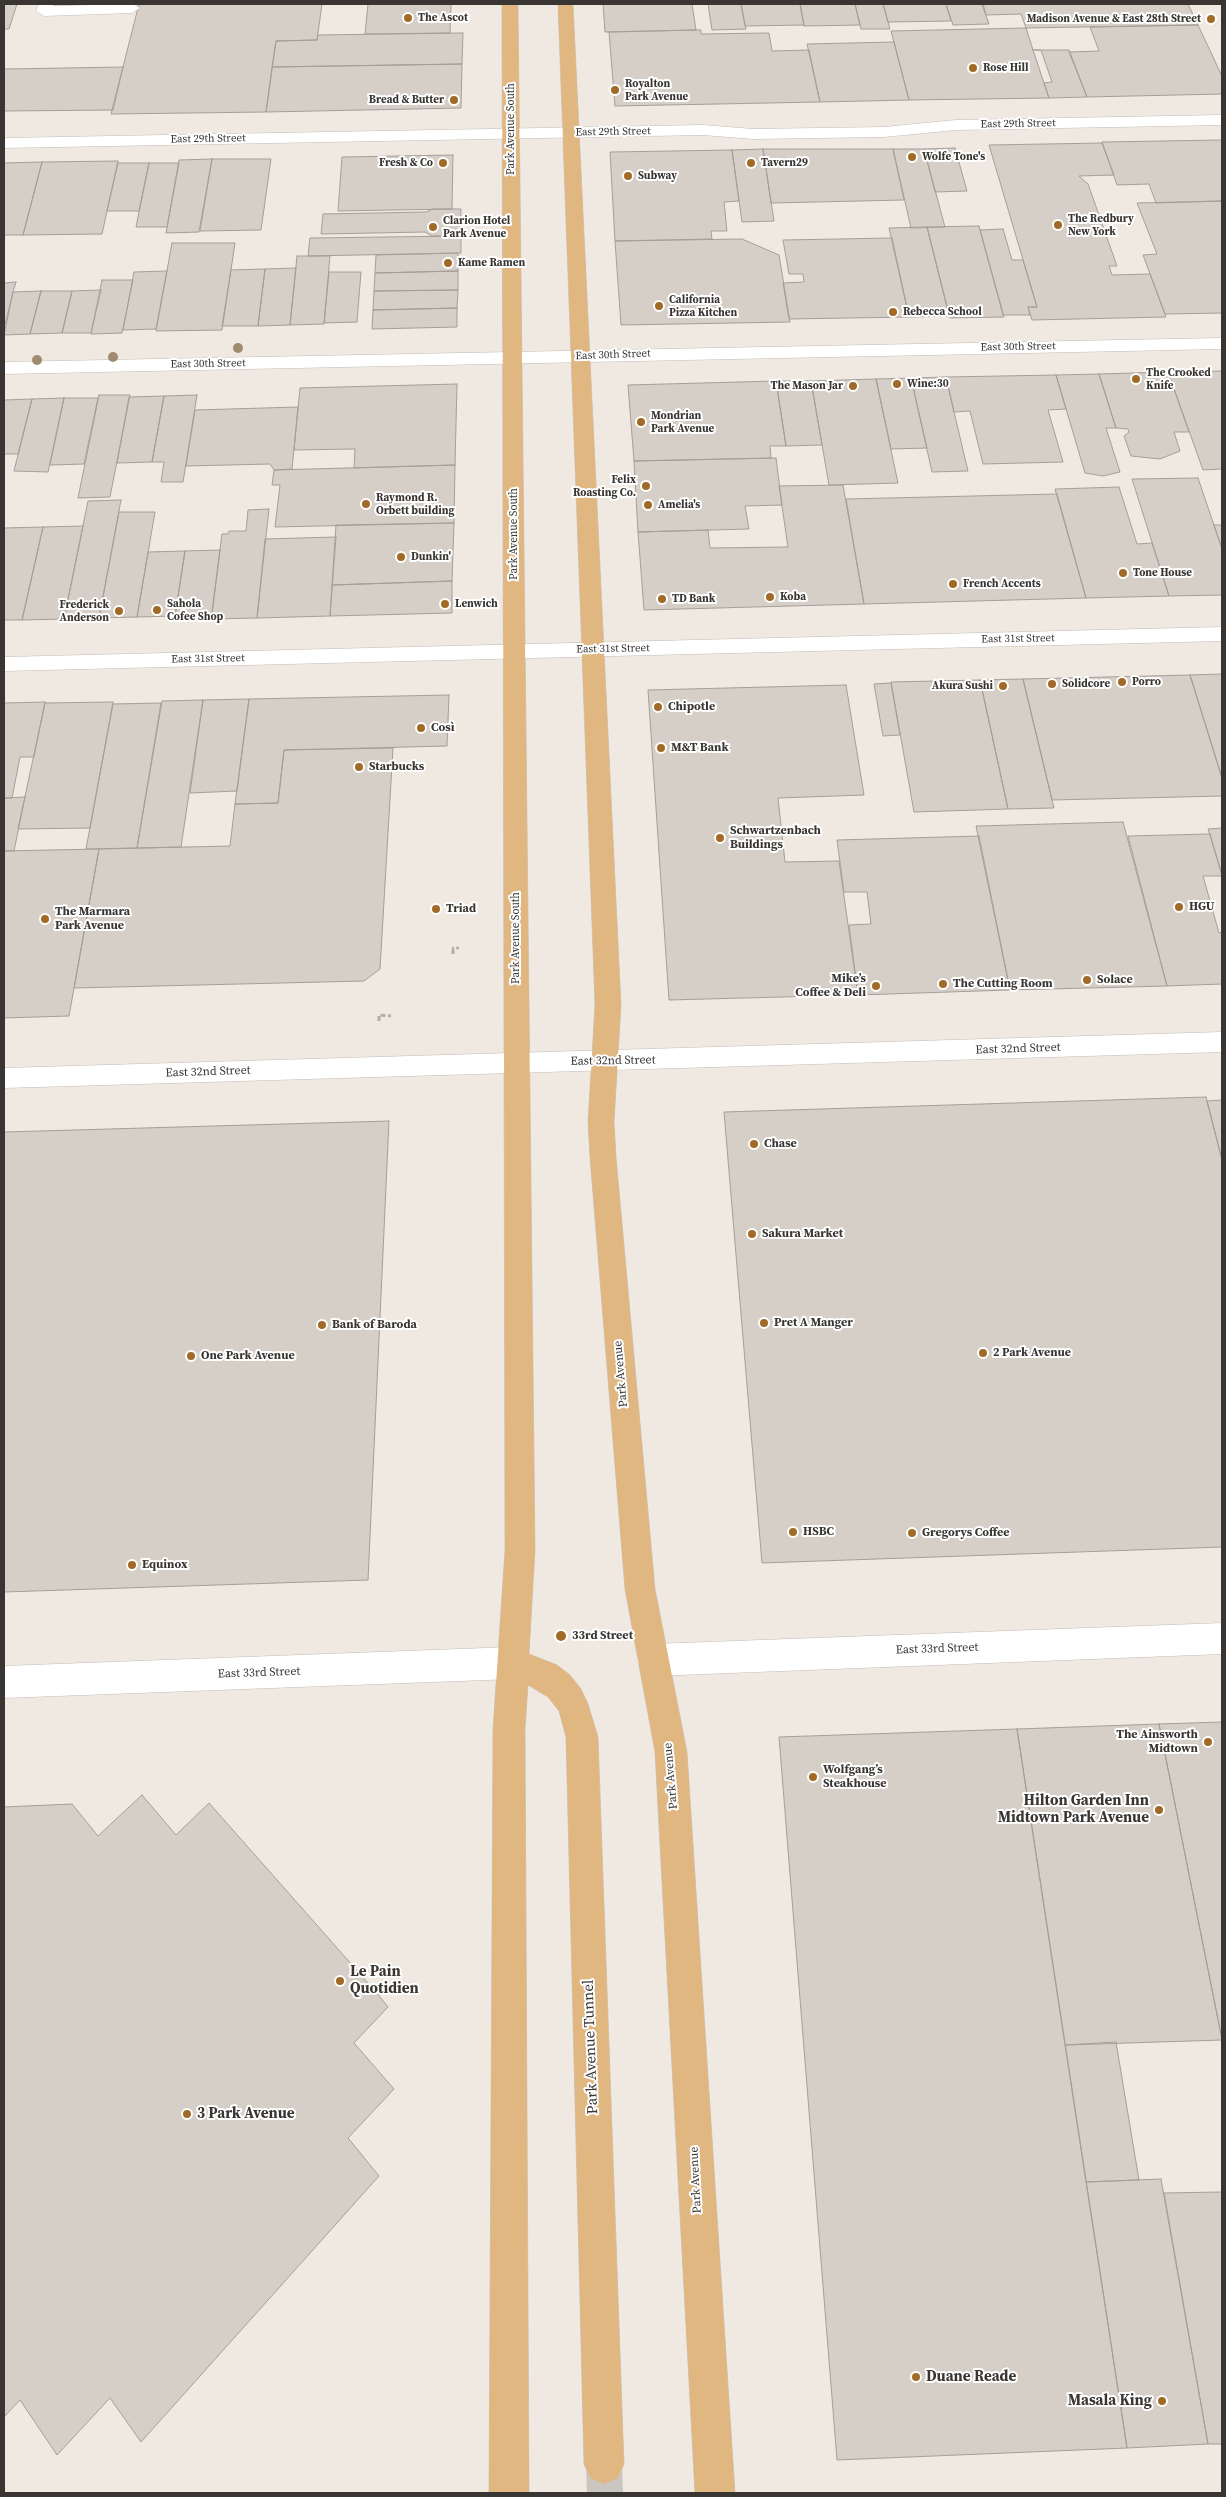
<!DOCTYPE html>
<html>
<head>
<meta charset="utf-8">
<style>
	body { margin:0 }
	#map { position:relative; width:1226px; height:2497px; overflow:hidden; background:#f0e9e2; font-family:"Source Serif 4",serif }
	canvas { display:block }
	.frame { position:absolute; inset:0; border:5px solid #383532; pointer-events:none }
</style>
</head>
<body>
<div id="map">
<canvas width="1226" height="2497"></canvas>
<div class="frame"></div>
</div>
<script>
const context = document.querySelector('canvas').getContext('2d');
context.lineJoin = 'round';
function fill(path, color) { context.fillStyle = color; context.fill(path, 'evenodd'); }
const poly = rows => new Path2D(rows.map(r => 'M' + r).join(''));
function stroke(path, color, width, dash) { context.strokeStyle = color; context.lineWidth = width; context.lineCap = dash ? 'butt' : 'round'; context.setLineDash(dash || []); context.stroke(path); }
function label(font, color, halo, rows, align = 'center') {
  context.font = font + ' "Source Serif 4",serif'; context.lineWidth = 4; context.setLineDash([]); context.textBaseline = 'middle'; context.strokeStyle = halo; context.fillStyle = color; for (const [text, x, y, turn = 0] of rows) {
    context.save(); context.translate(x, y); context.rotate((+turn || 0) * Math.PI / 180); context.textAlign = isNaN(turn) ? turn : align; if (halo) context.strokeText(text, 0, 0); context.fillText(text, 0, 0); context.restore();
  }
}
const building = poly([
	[4,4,17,4,9,29,4,29,4,4],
	[139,4,322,4,317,40,276,41,266,112,111,114,139,4],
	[368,4,451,4,450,33,365,34,368,4],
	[603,4,692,4,696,30,605,32,603,4],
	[708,4,741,4,746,29,712,30,708,4],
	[741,4,800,4,804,25,745,26,741,4],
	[800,4,855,4,860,25,804,26,800,4],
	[855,4,883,4,890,29,861,29,855,4],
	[883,4,946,4,951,21,888,22,883,4],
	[946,4,982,4,989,24,953,25,946,4],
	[983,4,1188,4,1198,25,1026,28,1021,14,986,15,983,4],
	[1198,25,1222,76,1222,94,1087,97,1069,52,1099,51,1090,27,1198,25],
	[1026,28,1033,50,1041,50,1052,82,1044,83,1049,98,909,100,891,31,1026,28],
	[696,30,701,30,701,34,769,33,772,51,809,50,820,102,615,106,609,32,696,30],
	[463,33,462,64,272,67,276,41,317,40,318,35,463,33],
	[894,42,909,100,820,102,807,44,894,42],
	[1033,50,1069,50,1087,97,1049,98,1033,50],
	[462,64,461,108,266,112,272,67,462,64],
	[123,67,113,110,4,111,4,69,123,67],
	[1222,140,1222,201,1156,203,1149,184,1117,185,1102,142,1222,140],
	[1102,143,1114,175,1079,176,1088,184,1117,266,1109,266,1112,275,1150,274,1166,317,1032,320,1028,307,1037,307,989,145,1102,143],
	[955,148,967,191,935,192,924,149,955,148],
	[763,149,893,149,904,200,771,203,763,149],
	[763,149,774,221,742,222,732,150,763,149],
	[893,149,924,149,945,227,911,228,893,149],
	[732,150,739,201,724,202,727,231,711,231,712,239,615,241,610,152,732,150],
	[453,155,452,209,338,211,342,157,453,155],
	[212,159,271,159,261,230,200,231,212,159],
	[212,159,199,232,166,233,179,160,212,159],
	[118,161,102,234,23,235,42,162,118,161],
	[42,162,23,235,4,235,4,163,42,162],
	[118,163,149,163,139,211,107,211,118,163],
	[149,163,179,163,167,227,136,227,149,163],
	[1222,201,1222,313,1165,314,1143,255,1157,254,1137,203,1222,201],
	[433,209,461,209,460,236,432,236,425,232,321,234,323,214,426,212,433,209],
	[979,226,1004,317,950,318,927,227,979,226],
	[927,227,949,316,909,317,889,228,927,227],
	[1003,229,1012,260,1023,260,1037,307,1028,307,1030,315,1003,315,980,230,1003,229],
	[461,236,461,253,308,256,310,238,461,236],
	[892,238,909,317,789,319,783,283,804,282,803,274,789,274,783,240,892,238],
	[742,239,779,255,790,322,621,325,615,241,742,239],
	[172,243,235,243,222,330,156,331,172,243],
	[458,253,458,271,375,273,376,255,458,253],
	[297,256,330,256,324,324,290,325,297,256],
	[296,268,290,325,258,326,265,269,296,268],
	[265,269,258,326,222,326,231,270,265,269],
	[167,271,156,329,123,330,134,272,167,271],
	[458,271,458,290,374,291,375,273,458,271],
	[329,272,361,272,357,322,324,323,329,272],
	[102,280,133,280,122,333,91,334,102,280],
	[16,282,13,292,4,329,4,283,16,282],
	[101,290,91,333,62,333,72,291,101,290],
	[458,290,457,308,373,310,374,291,458,290],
	[41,291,72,291,62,333,30,334,41,291],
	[41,291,30,334,4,335,13,292,41,291],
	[457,308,457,327,372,329,373,310,457,308],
	[1222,371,1222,469,1203,470,1168,372,1222,371],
	[1168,372,1189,432,1174,432,1180,451,1160,459,1131,456,1124,436,1129,432,1128,429,1116,428,1099,374,1168,372],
	[1099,374,1116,428,1106,428,1120,472,1103,476,1085,473,1056,375,1099,374],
	[1056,375,1066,409,1048,410,1063,462,983,464,970,411,954,412,946,377,1056,375],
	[946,377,954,412,968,471,932,472,911,378,946,377],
	[911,378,927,448,891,449,876,379,911,378],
	[876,379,898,483,829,485,811,381,876,379],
	[776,381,811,381,822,445,786,446,776,381],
	[776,381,786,446,770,446,771,458,634,461,628,385,776,381],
	[457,384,455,465,354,468,355,449,294,450,300,388,457,384],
	[99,395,130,395,110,497,78,498,99,395],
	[197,395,183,482,161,482,164,462,152,462,164,396,197,395],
	[164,396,152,462,117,463,129,397,164,396],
	[64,398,98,398,84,464,50,465,64,398],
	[64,398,48,472,14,471,32,399,64,398],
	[32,399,18,454,4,454,4,400,32,399],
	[298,407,292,469,274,470,270,464,186,466,195,410,298,407],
	[776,458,782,505,745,506,749,529,638,532,634,461,776,458],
	[455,465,454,523,275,527,280,485,272,485,274,470,455,465],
	[1198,478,1222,549,1222,595,1169,596,1132,479,1198,478],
	[843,485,864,604,644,610,638,532,708,530,710,548,788,547,779,486,843,485],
	[1119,487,1137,544,1152,543,1169,596,1086,598,1055,489,1119,487],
	[1057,494,1086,598,864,604,846,499,1057,494],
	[121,500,99,618,64,619,88,501,121,500],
	[269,509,257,618,211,619,222,534,228,534,229,531,246,531,248,510,269,509],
	[119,512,155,512,137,617,99,618,119,512],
	[454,523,452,581,332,585,336,525,454,523],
	[1214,525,1222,525,1222,543,1220,543,1214,525],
	[83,526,64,619,22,620,43,527,83,526],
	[43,527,22,620,4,620,4,528,43,527],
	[336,537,330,616,257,618,265,539,336,537],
	[220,550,212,615,175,616,185,551,220,550],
	[185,551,175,616,137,617,148,552,185,551],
	[452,581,452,613,330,616,332,585,452,581],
	[1222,674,1222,778,1190,675,1222,674],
	[1190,675,1222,778,1222,796,1052,800,1023,679,1190,675],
	[1023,679,1052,800,1054,808,1008,809,980,680,1023,679],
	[980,680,1008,809,914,812,891,682,980,680],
	[891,683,900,735,883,736,874,684,891,683],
	[846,685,864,795,778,798,785,862,839,861,858,995,669,1000,648,690,846,685],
	[449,695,447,746,284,750,278,803,235,804,249,699,449,695],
	[249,699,237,791,190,793,203,700,249,699],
	[203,700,181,847,137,848,162,701,203,700],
	[45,702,34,757,20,757,12,798,4,798,4,703,45,702],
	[113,702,90,828,18,829,45,703,113,702],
	[161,703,137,848,86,849,113,704,161,703],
	[393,748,380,969,364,981,74,988,99,849,230,846,235,804,278,803,284,750,393,748],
	[25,797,14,851,4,851,4,798,25,797],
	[1123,822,1167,986,1010,990,976,826,1123,822],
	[1222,828,1222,874,1208,829,1222,828],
	[1210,834,1222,876,1203,876,1219,933,1222,932,1222,984,1167,986,1128,836,1210,834],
	[979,836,1010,990,858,995,849,925,871,924,867,892,844,892,837,840,979,836],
	[99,849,69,1016,4,1018,4,851,99,849],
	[1206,1097,1222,1160,1222,1547,762,1563,724,1112,1206,1097],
	[1222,1100,1222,1160,1207,1101,1222,1100],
	[389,1121,368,1580,4,1592,4,1132,389,1121],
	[1222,1722,1222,2039,1159,1724,1222,1722],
	[1159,1724,1222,2040,1065,2045,1017,1729,1159,1724],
	[1017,1729,1127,2448,837,2460,779,1737,1017,1729],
	[142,1795,176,1835,209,1803,376,1992,388,2007,354,2043,394,2089,348,2138,379,2176,141,2442,110,2398,57,2455,20,2400,4,2417,4,1807,72,1804,98,1836,142,1795],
	[1116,2042,1139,2180,1086,2182,1065,2045,1116,2042],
	[1161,2179,1208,2444,1127,2448,1086,2182,1161,2179],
	[1222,2192,1222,2444,1208,2444,1164,2193,1222,2192]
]);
fill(building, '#d6cfc8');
stroke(building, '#a59e98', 1);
stroke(poly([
	[604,2464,605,2493]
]), '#cbc5bf', 36, [36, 18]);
const minor = poly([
	[39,4,53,4,53,6,133,4,140,8,132,13,44,16,36,11,39,4],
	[1222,115,1222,125,956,130,884,137,753,139,703,135,4,148,4,138,703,125,753,129,884,127,956,120,1222,115],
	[1222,338,1222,349,4,374,4,362,1222,338],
	[1222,627,1222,641,4,671,4,657,1222,627],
	[1222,1032,1222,1052,4,1088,4,1068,1222,1032],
	[1222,1623,1222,1654,653,1676,642,1671,637,1660,642,1649,653,1644,1222,1623],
	[513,1647,524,1652,529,1663,524,1674,513,1679,4,1698,4,1666,513,1647]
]);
const major = poly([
	[502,4,518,4,535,1550,529,1654,557,1665,570,1675,581,1689,588,1704,598,1737,624,2464,618,2478,604,2484,590,2478,584,2464,566,1737,559,1711,548,1697,528,1685,525,1729,529,2493,489,2493,493,1729,505,1550,502,4],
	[558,4,573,4,621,1005,614,1122,616,1157,655,1589,687,1752,735,2493,695,2493,655,1752,625,1589,590,1157,588,1122,595,1005,558,4]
]);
stroke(minor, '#c3bcb5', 1);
stroke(major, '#cbcaca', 1);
stroke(poly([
	[453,951,453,948,459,948]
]), '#b5afa9', 2.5, [4, 2]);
stroke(poly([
	[453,950,453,954],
	[379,1021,379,1015,391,1016]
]), '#b5afa9', 3, [5, 2.5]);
fill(minor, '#fff');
fill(major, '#e0b681');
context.fillStyle = '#a18b70';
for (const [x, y] of [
	[238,348],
	[113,357],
	[37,360]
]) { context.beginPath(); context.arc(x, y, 5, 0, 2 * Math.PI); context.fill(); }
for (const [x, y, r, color] of [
	[408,18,5,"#a16a26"],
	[1211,19,5,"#a16a26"],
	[973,68,5,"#a16a26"],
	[615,90,5,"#a16a26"],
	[454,100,5,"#a16a26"],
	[912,157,5,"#a16a26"],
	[443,163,5,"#a16a26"],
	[751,163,5,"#a16a26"],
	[628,176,5,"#a16a26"],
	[1058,225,5,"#a16a26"],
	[433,227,5,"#a16a26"],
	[448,263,5,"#a16a26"],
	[659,306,5,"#a16a26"],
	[893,312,5,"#a16a26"],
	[1136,379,5,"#a16a26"],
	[897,384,5,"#a16a26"],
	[853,386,5,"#a16a26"],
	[641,422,5,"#a16a26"],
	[646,486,5,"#a16a26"],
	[366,504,5,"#a16a26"],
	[648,505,5,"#a16a26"],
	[401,557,5,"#a16a26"],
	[1123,573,5,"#a16a26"],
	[953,584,5,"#a16a26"],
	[770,597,5,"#a16a26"],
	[662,599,5,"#a16a26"],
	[445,604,5,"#a16a26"],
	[157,610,5,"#a16a26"],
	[119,611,5,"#a16a26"],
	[1122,682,5,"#a16a26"],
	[1052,684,5,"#a16a26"],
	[1003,686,5,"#a16a26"],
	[658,707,5,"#a16a26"],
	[421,728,5,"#a16a26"],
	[661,748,5,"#a16a26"],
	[359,767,5,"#a16a26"],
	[720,838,5,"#a16a26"],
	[1179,907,5,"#a16a26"],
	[436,909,5,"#a16a26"],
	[45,919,5,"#a16a26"],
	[1087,980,5,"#a16a26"],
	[943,984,5,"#a16a26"],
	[876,986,5,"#a16a26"],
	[754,1144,5,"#a16a26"],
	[752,1234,5,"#a16a26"],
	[764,1323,5,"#a16a26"],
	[322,1325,5,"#a16a26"],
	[983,1353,5,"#a16a26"],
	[191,1356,5,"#a16a26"],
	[793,1532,5,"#a16a26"],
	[912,1533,5,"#a16a26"],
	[132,1565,5,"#a16a26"],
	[561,1636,6,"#a16a26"],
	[1208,1742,5,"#a16a26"],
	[813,1777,5,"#a16a26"],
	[1159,1810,5,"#a16a26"],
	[340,1981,5,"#a16a26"],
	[187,2114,5,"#a16a26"],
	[916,2377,5,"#a16a26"],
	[1162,2401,5,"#a16a26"]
]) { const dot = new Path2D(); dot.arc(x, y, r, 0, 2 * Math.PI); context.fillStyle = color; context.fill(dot); stroke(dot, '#fff', 2); }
label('bold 11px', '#383532', '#fff', [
	["The Ascot",418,18],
	["Madison Avenue & East 28th Street",1201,19,"right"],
	["Rose Hill",983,68],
	["Royalton",625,84],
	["Park Avenue",625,97],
	["Bread & Butter",444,100,"right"],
	["Wolfe Tone's",922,157],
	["Fresh & Co",433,163,"right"],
	["Tavern29",761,163],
	["Subway",638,176],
	["The Redbury",1068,219],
	["New York",1068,232],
	["Clarion Hotel",443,221],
	["Park Avenue",443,234],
	["Kame Ramen",458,263],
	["California",669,300],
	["Pizza Kitchen",669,313],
	["Rebecca School",903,312],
	["The Crooked",1146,373],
	["Knife",1146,386],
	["Wine:30",907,384],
	["The Mason Jar",843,386,"right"],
	["Mondrian",651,416],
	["Park Avenue",651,429],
	["Felix",636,480,"right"],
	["Roasting Co.",636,493,"right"],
	["Raymond R.",376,498],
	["Orbett building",376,511],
	["Amelia's",658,505],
	["Dunkin'",411,557],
	["Tone House",1133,573],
	["French Accents",963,584],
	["Koba",780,597],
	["TD Bank",672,599],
	["Sahola",167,604],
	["Cofee Shop",167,617],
	["Lenwich",455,604],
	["Frederick",109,605,"right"],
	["Anderson",109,618,"right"],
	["Porro",1132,682],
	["Solidcore",1062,684],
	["Akura Sushi",993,686,"right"]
], 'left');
label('11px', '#383532', '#fff', [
	["East 29th Street",1018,124,-1],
	["Park Avenue South",511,129,-90],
	["East 29th Street",613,132,-1],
	["East 29th Street",208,139,-1],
	["East 30th Street",1018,347,-1],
	["East 30th Street",613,355,-2],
	["East 30th Street",208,364,-1],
	["Park Avenue South",514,534,-90],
	["East 31st Street",1018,639,-1],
	["East 31st Street",613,649,-1],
	["East 31st Street",208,659,-1],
	["Park Avenue South",516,938,-90]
]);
label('bold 12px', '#383532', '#fff', [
	["Chipotle",668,707],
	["Così",431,728],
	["M&T Bank",671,748],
	["Starbucks",369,767],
	["Schwartzenbach",730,831],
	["Buildings",730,845],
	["HGU",1189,907],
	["Triad",446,909],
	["The Marmara",55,912],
	["Park Avenue",55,926],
	["Mike’s",866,979,"right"],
	["Coffee & Deli",866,993,"right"],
	["Solace",1097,980],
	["The Cutting Room",953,984],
	["Chase",764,1144],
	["Sakura Market",762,1234],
	["Pret A Manger",774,1323],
	["Bank of Baroda",332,1325],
	["2 Park Avenue",993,1353],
	["One Park Avenue",201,1356],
	["HSBC",803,1532],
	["Gregorys Coffee",922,1533],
	["Equinox",142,1565],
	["33rd Street",572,1636],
	["The Ainsworth",1198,1735,"right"],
	["Midtown",1198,1749,"right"],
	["Wolfgang’s",823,1770],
	["Steakhouse",823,1784]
], 'left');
label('12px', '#383532', '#fff', [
	["East 32nd Street",1018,1049,-2],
	["East 32nd Street",613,1061,-1],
	["East 32nd Street",208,1072,-2],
	["Park Avenue",621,1374,-95],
	["East 33rd Street",937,1649,-2],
	["East 33rd Street",259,1673,-2],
	["Park Avenue",671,1776,-95],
	["Park Avenue",696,2180,-93]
]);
label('bold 15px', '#383532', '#fff', [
	["Hilton Garden Inn",1149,1801,"right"],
	["Midtown Park Avenue",1149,1818,"right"],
	["Le Pain",350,1972],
	["Quotidien",350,1989],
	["3 Park Avenue",197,2114],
	["Duane Reade",926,2377],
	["Masala King",1152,2401,"right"]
], 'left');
label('15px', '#383532', '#fff', [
	["Park Avenue Tunnel",591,2047,-92]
]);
</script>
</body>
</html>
